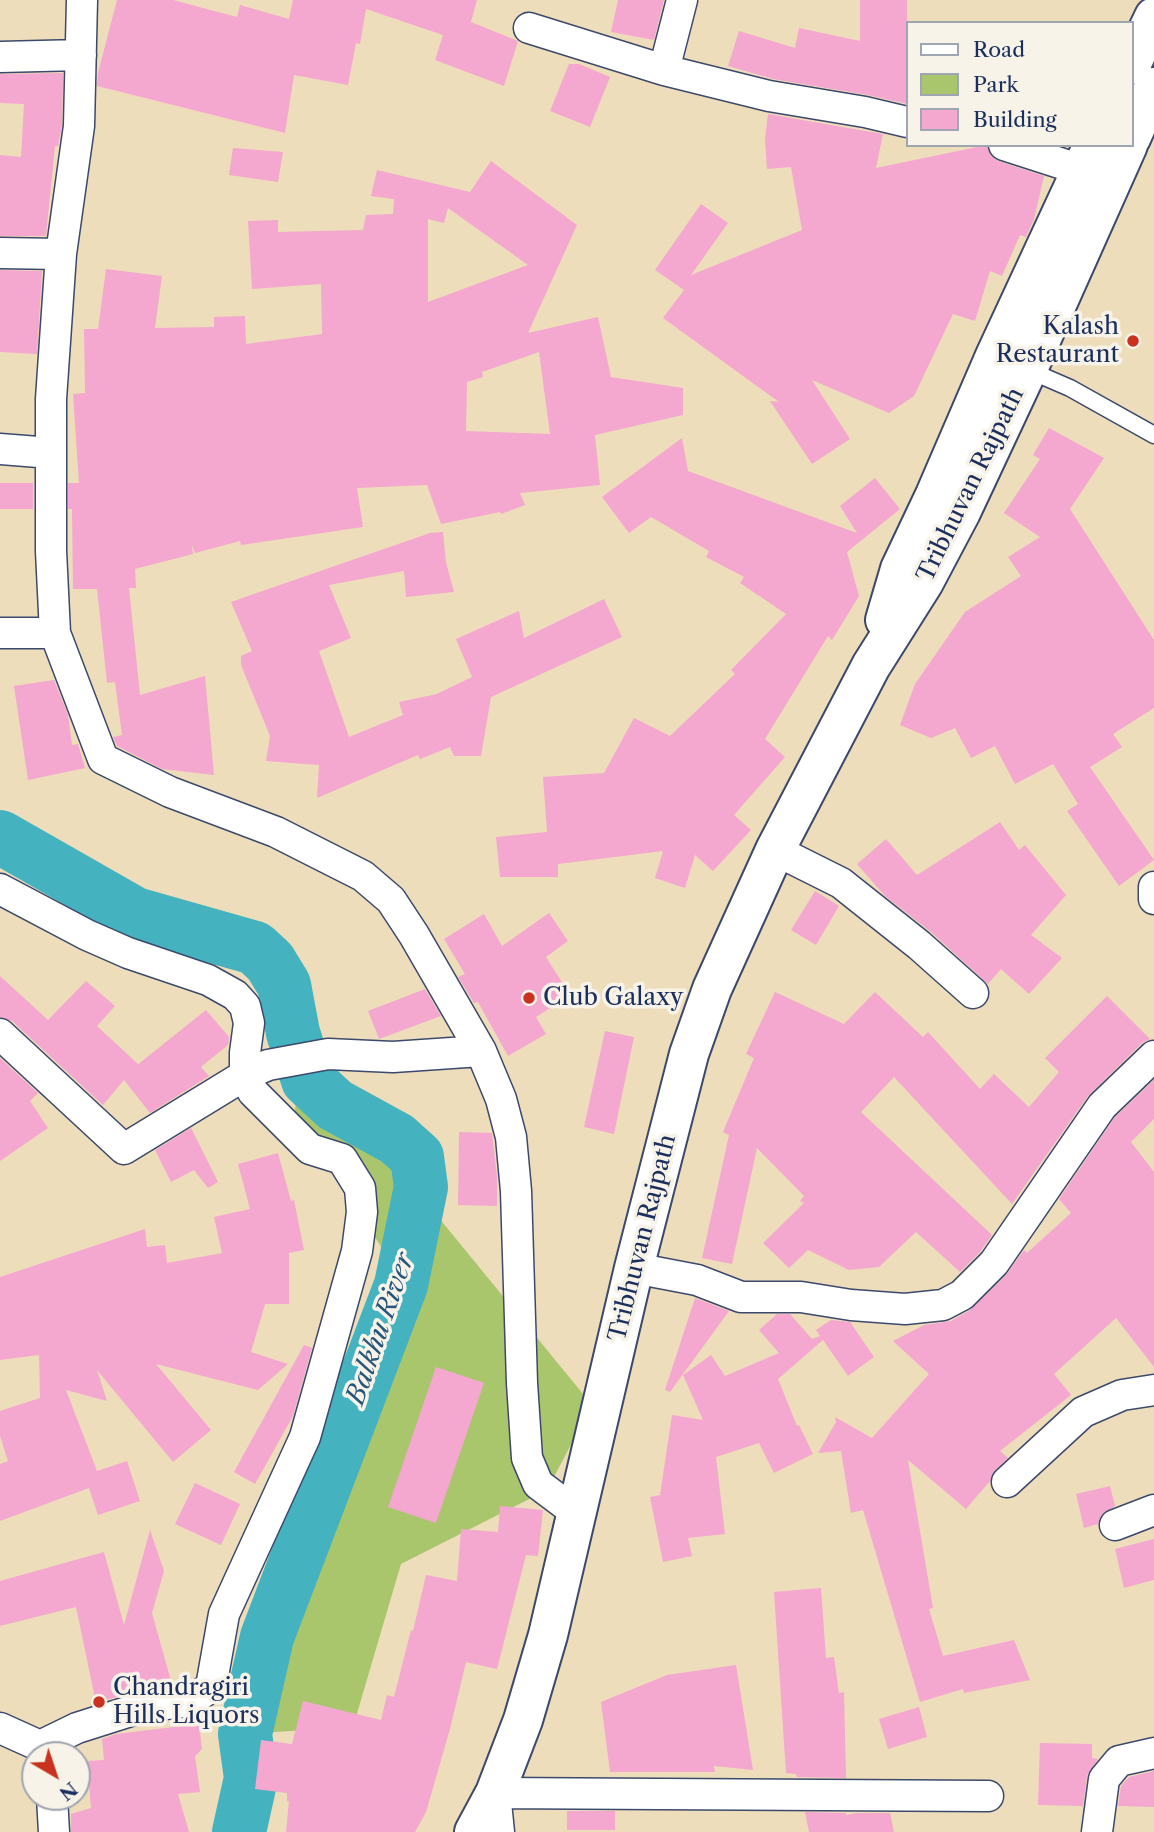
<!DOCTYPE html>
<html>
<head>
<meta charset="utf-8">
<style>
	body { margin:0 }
	#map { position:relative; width:1154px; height:1832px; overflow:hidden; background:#edb; font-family:"Libre Caslon Text",serif }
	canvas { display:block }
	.legend { position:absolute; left:906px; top:21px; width:228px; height:126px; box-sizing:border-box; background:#f7f3e8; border:2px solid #9fa5b1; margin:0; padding:9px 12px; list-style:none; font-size:21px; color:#1b2f5e }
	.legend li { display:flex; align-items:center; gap:14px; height:35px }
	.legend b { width:35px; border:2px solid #9fa5b1 }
	.north { position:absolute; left:21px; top:1741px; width:70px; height:70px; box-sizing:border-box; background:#f7f3e8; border:2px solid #9fa5b1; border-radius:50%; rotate:141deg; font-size:19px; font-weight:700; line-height:28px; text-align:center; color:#1b2f5e }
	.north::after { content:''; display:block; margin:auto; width:24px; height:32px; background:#c8321e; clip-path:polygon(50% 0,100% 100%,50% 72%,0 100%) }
</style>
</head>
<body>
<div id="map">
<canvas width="1154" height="1832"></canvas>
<ul class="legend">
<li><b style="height:9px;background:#fff"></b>Road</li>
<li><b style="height:19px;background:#a9c66d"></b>Park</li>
<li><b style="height:19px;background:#f4a7cf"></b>Building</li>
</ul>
<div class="north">N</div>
</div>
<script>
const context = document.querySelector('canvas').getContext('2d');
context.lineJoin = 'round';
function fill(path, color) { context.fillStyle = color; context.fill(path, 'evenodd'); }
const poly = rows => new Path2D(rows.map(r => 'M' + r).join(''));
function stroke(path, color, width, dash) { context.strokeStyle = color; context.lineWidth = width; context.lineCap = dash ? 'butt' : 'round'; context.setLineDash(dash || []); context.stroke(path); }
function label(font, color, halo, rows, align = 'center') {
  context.font = font + ' "Libre Caslon Text",serif'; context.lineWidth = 7; context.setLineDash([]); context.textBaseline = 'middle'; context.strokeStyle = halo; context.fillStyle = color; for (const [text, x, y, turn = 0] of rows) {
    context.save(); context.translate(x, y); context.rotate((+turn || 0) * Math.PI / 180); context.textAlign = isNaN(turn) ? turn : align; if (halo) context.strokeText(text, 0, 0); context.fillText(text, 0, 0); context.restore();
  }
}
fill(poly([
	[299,1047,592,1405,547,1490,401,1564,353,1727,245,1734,364,1455,392,1264,295,1111]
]), '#a9c66d');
stroke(poly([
	[0,837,135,914,255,948,270,962,284,985,293,1033,308,1080,335,1105,397,1139,417,1157,421,1187,401,1285,267,1637,245,1734,251,1778,239,1832]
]), '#44b2bf', 54);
fill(poly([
	[117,0,173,0,237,17,240,5,289,19,293,0,477,0,471,22,518,41,504,86,435,60,443,35,366,9,360,44,356,43,348,85,294,75,285,133,97,86,98,73],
	[618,0,664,0,654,40,611,32],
	[860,0,907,0,907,104,868,95,773,79,728,66,739,31,795,48,799,28,860,41],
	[569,64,579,64,610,77,590,127,550,111],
	[63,73,62,125,58,146,55,146,46,236,0,236,0,155,21,157,24,104,0,103,0,74],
	[768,114,883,134,876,168,987,145,991,156,998,161,1044,176,1034,219,1026,237,1020,235,1002,276,990,271,975,321,953,314,914,396,889,413,812,380,850,439,812,464,770,401,779,402,663,318,684,290,655,270,701,204,728,223,691,275,802,230,791,167,767,169,765,139],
	[233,148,283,152,278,182,229,175],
	[491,161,577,225,528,333,598,317,611,377,683,388,683,415,595,435,600,485,520,493,525,505,501,514,500,512,441,524,427,485,357,488,363,527,241,545,240,541,195,553,192,545,193,554,135,569,136,588,129,588,140,695,205,676,214,775,162,769,117,746,113,737,122,735,115,682,107,683,97,589,73,589,72,509,68,509,68,483,79,483,73,394,85,393,84,329,98,329,106,269,162,276,155,328,214,327,214,317,245,316,246,344,322,334,321,284,252,289,248,221,278,220,278,232,363,230,366,215,393,214,394,199,371,196,377,170,470,192],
	[448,208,528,265,428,302,428,219,444,223],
	[539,352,550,434,466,431,467,382,483,377,482,372],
	[0,270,42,271,37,354,0,352],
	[1049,428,1104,458,1070,509,1154,640,1154,708,1113,734,1122,747,1090,767,1154,860,1119,886,1067,811,1078,804,1053,764,1015,784,995,746,971,758,955,728,931,738,900,725,915,684,965,612,1021,576,1008,557,1040,537,1004,513,1040,459,1033,455],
	[682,438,688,471,857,533,840,506,875,478,900,509,847,552,859,596,832,640,828,636,765,739,785,757,734,815,751,830,713,871,695,855,685,888,655,878,663,851,558,864,558,877,500,877,496,837,547,832,543,777,604,773,634,718,670,736,735,674,731,670,786,614,740,583,744,577,706,557,709,551,651,517,629,533,602,497],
	[0,483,33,483,33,509,0,509],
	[443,532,446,562,454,592,406,597,404,571,329,585,351,638,319,651,349,737,403,715,399,702,437,694,472,677,456,639,519,611,524,638,604,599,622,637,491,697,481,756,454,756,450,747,420,759,418,755,317,798,319,765,266,761,270,736,241,665,241,656,252,651,231,602,430,533],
	[54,680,68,715,72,745,78,744,85,768,28,780,14,686],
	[1000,822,1019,850,1025,845,1066,895,1031,935,1062,958,1029,994,1001,969,988,984,931,932,885,896,857,864,886,839,917,875],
	[815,891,839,906,816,945,791,930],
	[549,913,568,941,546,957,570,995,536,1017,546,1034,508,1056,478,1002,474,1003,458,977,465,974,444,939,484,914,502,946],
	[0,976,48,1020,86,981,115,1006,97,1026,138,1064,136,1066,206,1010,229,1037,228,1045,201,1067,209,1076,150,1113,124,1080,103,1105,12,1021,0,1017],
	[425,989,441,1016,379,1039,368,1011],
	[775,992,844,1024,875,992,923,1037,928,1032,980,1089,994,1074,1029,1107,1059,1072,1045,1058,1107,996,1150,1039,1142,1043,1088,1096,1012,1204,894,1077,861,1112,992,1235,980,1252,960,1272,916,1232,879,1267,849,1270,808,1250,789,1268,763,1243,804,1203,800,1201,804,1196,757,1148,732,1264,702,1258,729,1135,723,1132,754,1058,746,1054],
	[605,1031,634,1037,614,1134,584,1127],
	[0,1058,38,1093,30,1101,48,1128,0,1161],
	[1154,1080,1154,1119,1131,1142,1154,1172,1154,1367,1116,1318,1054,1374,1071,1395,1000,1451,1008,1458,995,1470,990,1481,966,1509,908,1460,933,1608,929,1609,943,1656,1014,1640,1030,1680,964,1693,963,1689,920,1702,863,1510,851,1513,841,1451,818,1453,836,1422,835,1417,872,1438,929,1374,893,1341,924,1325,951,1321,970,1310,1006,1275,1024,1250,1027,1253,1071,1213,1059,1199,1115,1117],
	[191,1128,218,1182,208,1188,194,1170,171,1182,155,1150],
	[459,1132,492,1133,497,1176,497,1206,458,1205],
	[278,1153,291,1201,294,1200,304,1250,289,1253,289,1304,265,1304,251,1352,288,1364,258,1390,156,1364,211,1430,173,1462,97,1370,107,1401,66,1390,97,1471,127,1461,140,1501,98,1515,89,1488,0,1521,0,1464,8,1461,0,1436,0,1411,40,1398,39,1355,0,1360,0,1277,145,1229,147,1247,165,1245,167,1263,222,1253,214,1217,250,1209,238,1164],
	[695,1298,729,1311,670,1392,665,1390],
	[777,1314,790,1314,812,1339,820,1336,816,1330,831,1320,850,1322,874,1357,848,1376,823,1340,778,1379,797,1426,799,1425,813,1454,774,1473,759,1443,716,1457,725,1534,688,1538,692,1556,663,1562,650,1497,660,1495,672,1415,703,1420,683,1375,711,1355,725,1376,779,1353,759,1330],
	[304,1345,312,1348,293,1416,255,1484,234,1472],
	[436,1367,484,1383,436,1523,388,1507],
	[195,1483,240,1504,221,1545,175,1524],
	[1110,1486,1115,1506,1102,1514,1098,1524,1084,1528,1076,1494],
	[500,1506,543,1510,538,1556,526,1555,497,1669,466,1662,450,1729,426,1812,415,1832,286,1832,289,1801,287,1801,287,1793,255,1789,261,1740,292,1744,303,1701,381,1720,387,1695,394,1697,411,1630,413,1631,426,1575,457,1581,461,1529,498,1532],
	[150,1530,164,1571,152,1613,171,1681,96,1703,76,1607,0,1626,0,1581,104,1552,124,1625],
	[1154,1539,1154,1580,1124,1588,1115,1549],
	[821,1588,826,1658,834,1657,839,1693,844,1692,846,1778,797,1777,796,1774,786,1773,774,1592],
	[736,1665,753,1770,714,1766,715,1772,610,1772,601,1702,667,1675],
	[919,1707,927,1737,888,1749,879,1719],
	[199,1724,202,1749,195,1756,200,1792,178,1794,189,1832,71,1832,71,1814,91,1808,87,1761,104,1760,102,1739,116,1734],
	[1040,1743,1092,1744,1092,1758,1098,1759,1087,1776,1083,1806,1038,1805],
	[1154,1771,1154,1807,1118,1806,1121,1786,1129,1777],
	[567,1811,615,1811,615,1830,567,1830],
	[805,1812,846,1813,846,1815,857,1813,890,1813,894,1832,809,1832]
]), '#f4a7cf');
const lane = poly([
	[1026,369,1070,388,1154,435]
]);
const street = poly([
	[82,0,79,126,61,254,51,399,51,551,55,633,103,759,170,792,276,832,363,876,391,900,414,935,481,1051,501,1099,511,1137,516,1191,522,1383,527,1458,538,1484,578,1514],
	[529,28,664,70,682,0],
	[0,57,81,55],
	[664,70,769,96,865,112,907,122],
	[1004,145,1100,176],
	[0,253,61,254],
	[0,449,51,453],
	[0,633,55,633],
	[775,850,841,883,919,945,973,993],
	[1154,887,1154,899],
	[0,889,87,935,128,953,208,980,235,995,245,1006,249,1023,245,1053,245,1075,253,1092,310,1149,342,1159,360,1188,362,1212,357,1251,305,1437,224,1614,211,1687,190,1701,143,1707,77,1728,40,1746],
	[0,1034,124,1149,245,1075,268,1065,328,1054,393,1057,481,1051],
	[634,1268,697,1280,741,1297,801,1297,851,1305,905,1309,943,1305,962,1295,994,1263,1102,1106,1154,1056],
	[1007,1482,1083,1412,1122,1395,1154,1390],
	[1115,1525,1154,1510],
	[0,1728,40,1746,43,1755],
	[52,1797,54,1832],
	[499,1832,495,1793,988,1796],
	[1097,1832,1104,1779,1119,1761,1154,1753]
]);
const highway = poly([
	[1131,65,1154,17],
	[1131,138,1154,87],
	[885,620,900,569,935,495,995,356,1093,145],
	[474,1832,495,1793,523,1720,548,1635,634,1268,689,1054,712,989,775,850,871,666,924,582,961,512,1028,369,1128,145]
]);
stroke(lane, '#3b496c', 19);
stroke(street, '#3b496c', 33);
stroke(highway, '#3b496c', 42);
stroke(lane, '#fff', 16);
stroke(street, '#fff', 30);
stroke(highway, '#fff', 38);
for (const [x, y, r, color] of [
	[1133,341,7,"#c8321e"],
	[529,998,7,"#c8321e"],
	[99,1702,7,"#c8321e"]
]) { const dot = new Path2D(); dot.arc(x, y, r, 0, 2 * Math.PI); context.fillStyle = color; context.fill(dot); stroke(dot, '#f7f3e8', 2.5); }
label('24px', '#1b2f5e', '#f7f3e8', [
	["Kalash",1119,327,"right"],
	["Restaurant",1119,355,"right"],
	["Club Galaxy",543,998],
	["Chandragiri",113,1688],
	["Hills Liquors",113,1716]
], 'left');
label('24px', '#1b2f5e', '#f7f3e8', [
	["Tribhuvan Rajpath",971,485,-64],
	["Tribhuvan Rajpath",643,1238,-76]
]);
label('italic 26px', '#27567b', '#f7f3e8', [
	["Balkhu River",381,1329,-71]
]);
</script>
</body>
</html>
